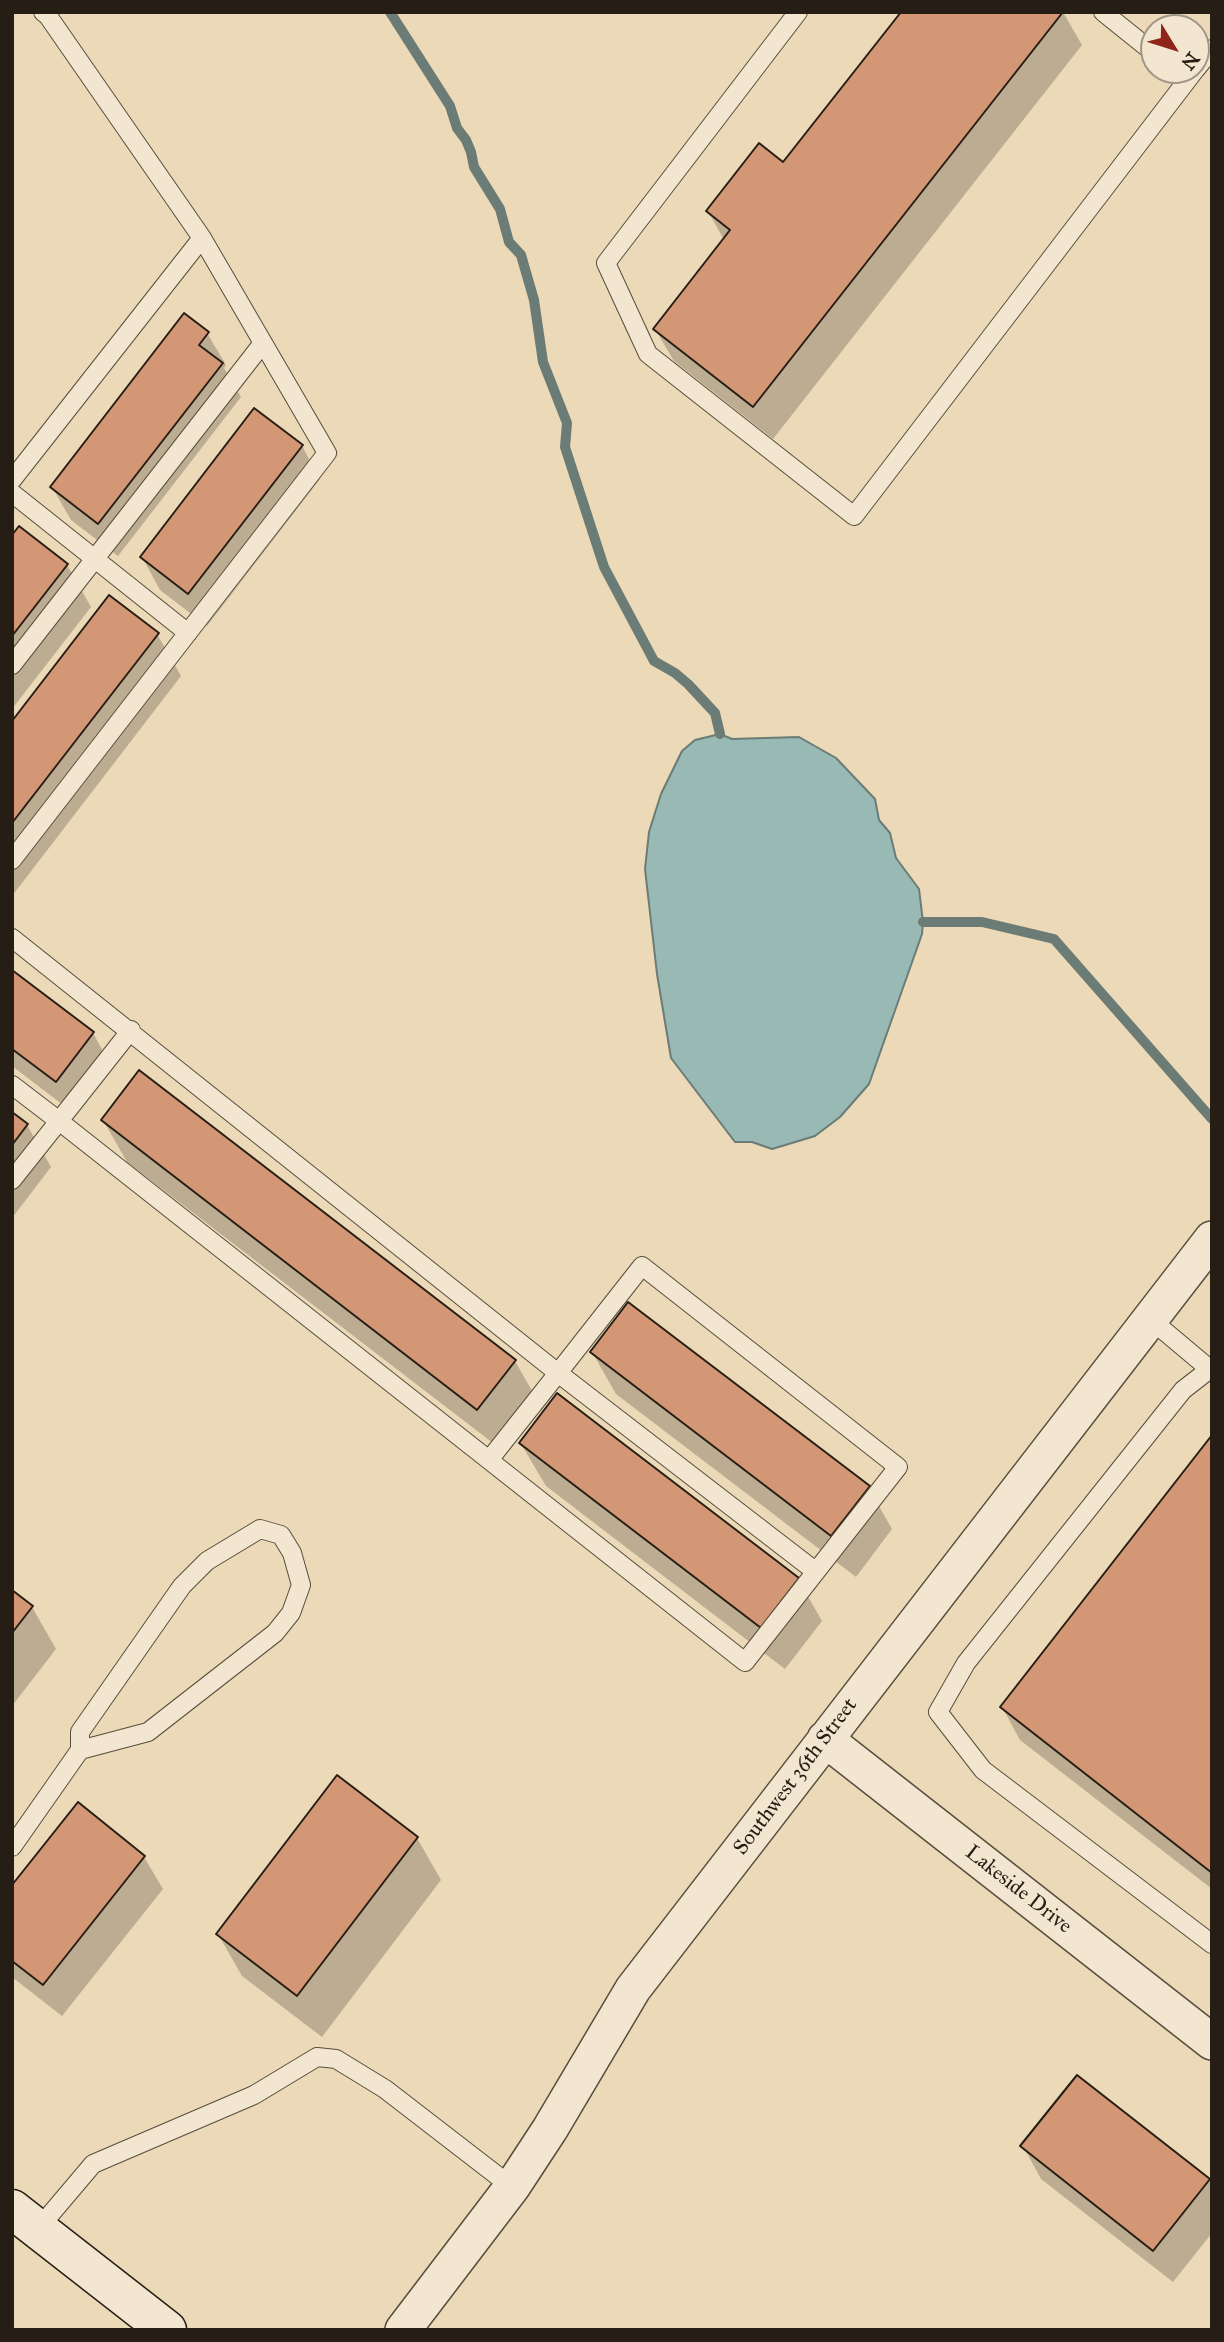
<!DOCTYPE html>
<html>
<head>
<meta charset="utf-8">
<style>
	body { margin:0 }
	#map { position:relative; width:1224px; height:2342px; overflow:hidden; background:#ebd9b7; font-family:"IM FELL Great Primer",serif }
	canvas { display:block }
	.frame { position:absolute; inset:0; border:14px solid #261e14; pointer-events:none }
	.north { position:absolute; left:1140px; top:14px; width:70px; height:70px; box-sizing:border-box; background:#f2e6d0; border:2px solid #a09685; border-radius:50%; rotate:128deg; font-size:19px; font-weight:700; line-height:28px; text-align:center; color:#261e14 }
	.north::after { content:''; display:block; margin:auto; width:24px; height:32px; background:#8f2418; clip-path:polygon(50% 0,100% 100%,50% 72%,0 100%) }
</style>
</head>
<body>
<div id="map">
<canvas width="1224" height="2342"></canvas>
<div class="frame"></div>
<div class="north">N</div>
</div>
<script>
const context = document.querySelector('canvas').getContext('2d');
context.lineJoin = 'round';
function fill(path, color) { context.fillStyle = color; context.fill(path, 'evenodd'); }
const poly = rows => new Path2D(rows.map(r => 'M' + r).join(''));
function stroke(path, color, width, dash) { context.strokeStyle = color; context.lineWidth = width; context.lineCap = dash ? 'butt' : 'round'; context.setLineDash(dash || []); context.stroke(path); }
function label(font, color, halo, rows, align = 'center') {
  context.font = font + ' "IM FELL Great Primer",serif'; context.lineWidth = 7; context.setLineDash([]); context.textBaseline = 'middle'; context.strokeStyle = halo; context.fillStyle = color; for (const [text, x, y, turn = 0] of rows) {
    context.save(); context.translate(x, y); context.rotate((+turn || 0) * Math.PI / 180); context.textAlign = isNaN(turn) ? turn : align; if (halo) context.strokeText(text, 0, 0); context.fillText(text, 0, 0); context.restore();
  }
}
const water = poly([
	[720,734,732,739,799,737,836,758,875,799,879,820,890,833,896,858,919,889,923,922,922,934,869,1084,840,1117,815,1136,772,1149,752,1142,735,1142,671,1058,657,974,645,869,649,832,661,794,682,751,695,740,720,734]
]);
fill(water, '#99b9b5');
stroke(water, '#6b7b75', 2);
fill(poly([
	[903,12,1063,12,1082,45,773,439,674,361,655,329,724,240,708,211,783,164],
	[207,333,226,365,224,368,241,397,118,556,71,520,52,487],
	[302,446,320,479,207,626,160,590,142,557],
	[12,538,67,565,91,607,12,709],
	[157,634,181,676,12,896,12,724],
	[12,972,93,1033,111,1066,75,1114,12,1066],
	[12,1114,27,1125,51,1167,12,1218],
	[103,1120,515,1361,539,1403,502,1450,127,1162],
	[592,1352,868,1487,892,1529,856,1577,616,1394],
	[1212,1438,1212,1889,1020,1740,1002,1707],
	[521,1444,798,1579,822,1621,785,1669,546,1486],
	[12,1592,32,1607,56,1649,12,1706],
	[417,1838,441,1880,322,2037,242,1976,218,1934],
	[144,1857,163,1889,62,2016,12,1977,12,1888],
	[1023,2146,1209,2180,1212,2185,1212,2233,1173,2282,1041,2179]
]), '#0003');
stroke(poly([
	[390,12,450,106,457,128,466,140,471,152,474,167,500,209,509,242,521,255,534,300,543,362,567,423,565,447,604,567,654,661,675,673,688,684,715,713,720,734],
	[923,922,982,922,1054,939,1212,1119]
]), '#6b7b75', 10);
const building = poly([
	[901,12,1063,12,753,407,653,329,730,230,706,211,759,143,783,162,901,12],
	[184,313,209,332,199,345,223,363,98,524,50,487,184,313],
	[254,408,303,445,188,594,140,557,254,408],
	[19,526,68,564,12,636,12,535,19,526],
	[109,595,159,633,12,823,12,721,109,595],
	[12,970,94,1032,56,1082,12,1049,12,970],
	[139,1070,516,1360,477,1410,101,1120,139,1070],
	[12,1112,28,1124,12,1145,12,1112],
	[628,1302,870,1486,831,1536,590,1352,628,1302],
	[557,1393,799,1578,761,1628,519,1443,557,1393],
	[1212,1435,1212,1873,1000,1707,1212,1435],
	[12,1590,33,1606,12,1633,12,1590],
	[337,1775,418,1837,297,1996,216,1934,337,1775],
	[78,1802,145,1856,43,1985,12,1961,12,1885,78,1802],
	[1077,2075,1210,2179,1153,2251,1020,2146,1077,2075]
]);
fill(building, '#d39775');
stroke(building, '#261e14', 2);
const lane = poly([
	[798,12,606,263,648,354,854,516,1195,70],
	[1103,12,1154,53],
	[1196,69,1212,49],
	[12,480,202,238],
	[12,493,188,633],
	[12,665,263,343],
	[12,860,327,453,202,238,48,16,43,12],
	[12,938,558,1373,642,1266,898,1467,745,1662,59,1121,12,1180],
	[12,1085,59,1121,131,1030],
	[1150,1319,1212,1371],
	[1210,1369,1183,1390,966,1663,938,1712,983,1770,1212,1944],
	[489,1460,558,1373,815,1571],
	[12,1847,80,1750,80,1732,182,1586,207,1561,260,1529,281,1535,292,1553,301,1585,291,1613,275,1633,148,1732,80,1750],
	[38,2229,93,2164,254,2095,317,2057,336,2059,385,2089,512,2187]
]);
const street = poly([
	[825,1739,1212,2042],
	[403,2330,512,2187,550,2129,633,1989,1212,1239]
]);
const secondary = poly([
	[12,2209,167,2330]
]);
stroke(lane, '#574d3d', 20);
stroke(street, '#574d3d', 38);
stroke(secondary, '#261e14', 41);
stroke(lane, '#f2e6d0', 18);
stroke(street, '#f2e6d0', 35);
stroke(secondary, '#f2e6d0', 38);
label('21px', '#261e14', '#f2e6d0', [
	["Southwest 36th Street",796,1777,-53],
	["Lakeside Drive",1018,1890,38]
]);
</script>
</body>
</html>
